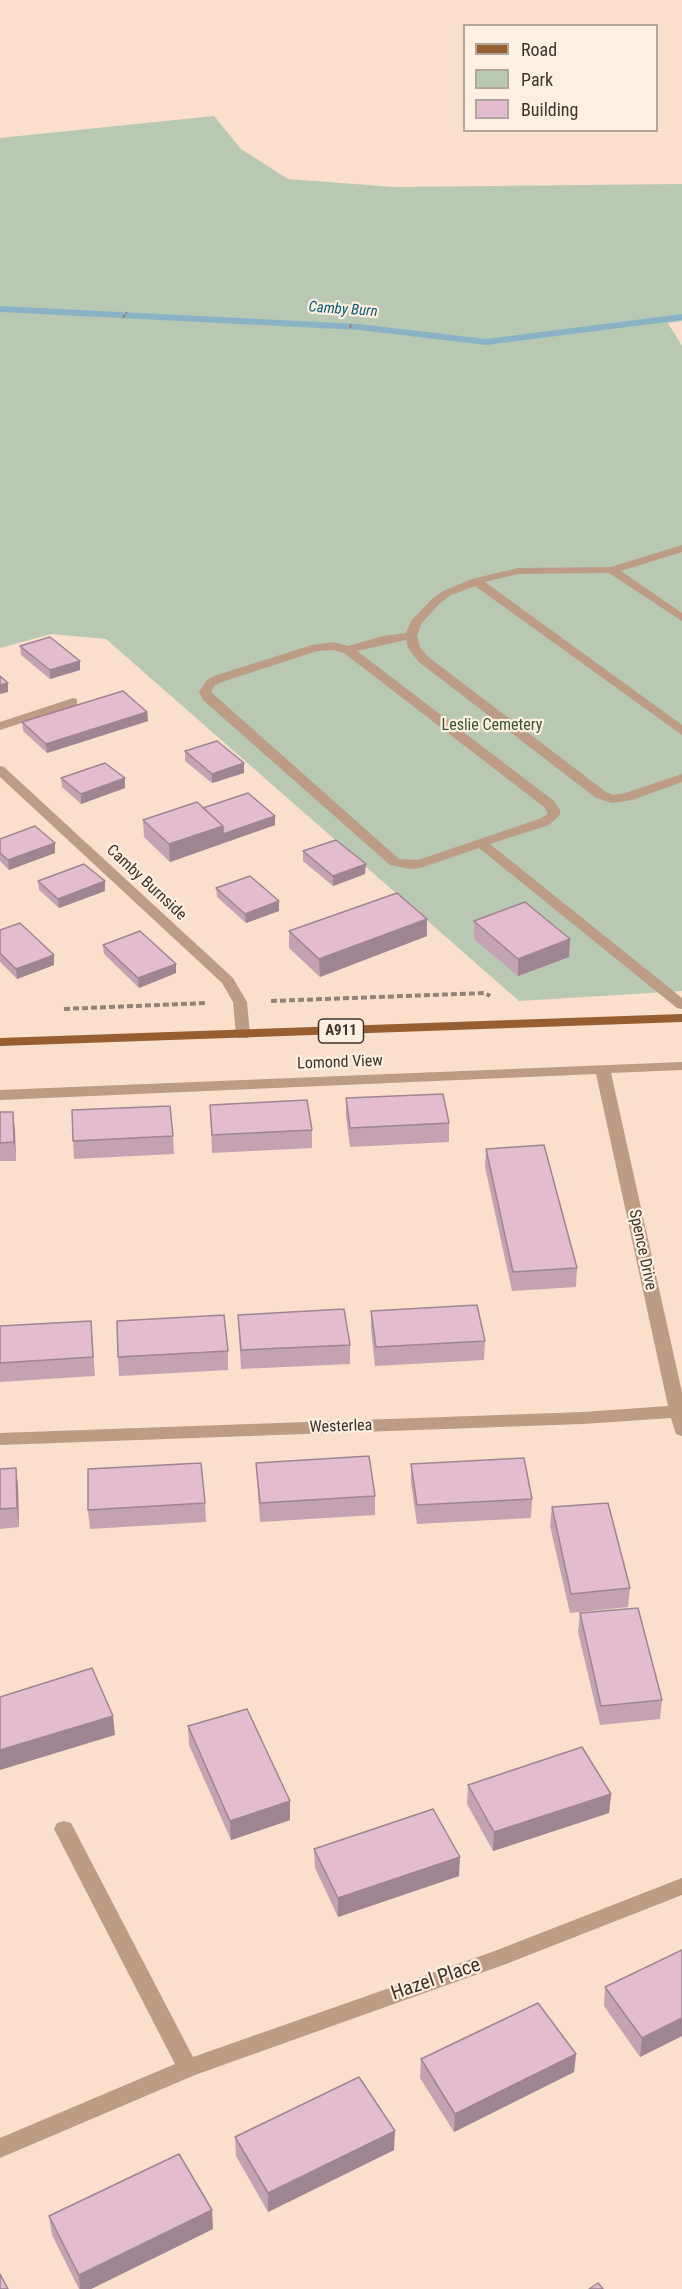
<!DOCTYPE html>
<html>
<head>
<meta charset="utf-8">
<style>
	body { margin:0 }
	#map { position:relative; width:682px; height:2289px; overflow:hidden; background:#f9dfcc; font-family:"Roboto Condensed",sans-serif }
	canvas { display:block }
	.legend { position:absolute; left:463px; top:24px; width:195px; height:108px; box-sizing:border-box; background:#feefe3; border:2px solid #b1a49a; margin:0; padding:8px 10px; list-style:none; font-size:18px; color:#3e342c }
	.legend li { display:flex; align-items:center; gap:12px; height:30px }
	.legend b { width:30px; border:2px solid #b1a49a }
</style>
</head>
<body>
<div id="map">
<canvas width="682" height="2289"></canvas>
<ul class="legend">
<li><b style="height:8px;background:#965e31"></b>Road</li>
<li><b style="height:16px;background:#b8c8b2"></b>Park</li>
<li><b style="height:16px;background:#e3bccf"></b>Building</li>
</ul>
</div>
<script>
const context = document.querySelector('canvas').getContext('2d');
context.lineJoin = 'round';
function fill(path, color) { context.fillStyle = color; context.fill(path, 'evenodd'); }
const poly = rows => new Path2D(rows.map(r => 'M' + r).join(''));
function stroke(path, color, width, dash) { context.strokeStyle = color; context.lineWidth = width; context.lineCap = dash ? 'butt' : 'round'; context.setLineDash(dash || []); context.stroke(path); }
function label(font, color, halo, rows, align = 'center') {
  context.font = font + ' "Roboto Condensed",sans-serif'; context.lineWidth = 4.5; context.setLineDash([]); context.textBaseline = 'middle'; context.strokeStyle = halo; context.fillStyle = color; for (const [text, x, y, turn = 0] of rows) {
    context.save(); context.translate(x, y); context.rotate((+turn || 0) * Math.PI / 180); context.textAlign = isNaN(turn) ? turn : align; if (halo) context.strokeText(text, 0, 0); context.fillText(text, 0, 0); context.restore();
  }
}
fill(poly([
	[214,116,241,149,288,179,394,187,682,184,682,321,668,323,682,346,682,991,519,1001,106,639,51,634,0,648,0,138]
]), '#b8c8b2');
fill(poly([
	[0,306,359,324,486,339,682,314,682,320,486,345,359,330,0,312,0,306]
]), '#89b3c5');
stroke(poly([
	[123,318,127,312],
	[350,328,351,324]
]), '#938275', 2, [4, 1.5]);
stroke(poly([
	[271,1001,485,993,490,996],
	[64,1009,206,1003]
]), '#938275', 4, [6, 3]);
fill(poly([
	[682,545,682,552,621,571,682,613,682,621,609,573,518,574,485,582,682,725,682,735,475,586,451,595,439,604,421,624,417,636,420,647,427,656,606,792,613,795,625,793,682,774,682,782,632,800,612,803,596,798,419,662,408,648,406,640,357,651,554,801,560,810,560,815,549,825,490,844,682,998,682,1009,677,1008,479,848,420,868,411,869,390,865,203,700,199,692,207,680,214,676,312,645,334,642,348,646,383,636,406,633,411,621,431,600,443,591,472,579,518,568,611,567,682,545],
	[334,650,344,653,544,807,548,814,539,819,418,860,399,859,211,692,215,685,222,682,317,651,334,650],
	[73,698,77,699,77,705,0,730,0,722,73,698],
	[0,766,4,767,233,978,247,1002,250,1035,248,1038,238,1038,236,1035,233,1002,222,983,0,777,0,766],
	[682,1062,682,1070,611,1073,682,1392,682,1436,676,1434,671,1418,583,1424,0,1445,0,1433,583,1412,668,1406,596,1074,0,1100,0,1090,682,1062],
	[64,1821,71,1823,193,2057,492,1952,682,1878,682,1895,506,1964,195,2075,0,2158,0,2138,175,2064,54,1829,57,1823,64,1821]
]), '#bc9c85');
fill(poly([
	[682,1014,682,1022,0,1046,0,1038,682,1014]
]), '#965e31');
fill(poly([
	[20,646,80,661,80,670,50,679,21,655],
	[147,712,148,721,47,753,23,731,22,722],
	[185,751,244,773,212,783,185,761],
	[61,778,125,788,81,804,62,787],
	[203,808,275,825,170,862,144,837,143,820],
	[0,839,55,853,9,870,0,861],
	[303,851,365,874,333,886,303,861],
	[38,881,105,881,105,891,59,908,39,890],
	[216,888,279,911,246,923,217,897],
	[427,919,427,936,320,977,289,948,289,931],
	[474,921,570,939,569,957,518,976,474,939],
	[0,930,54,965,17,979,0,962],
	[103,945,176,973,139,988,104,954],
	[346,1098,449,1123,449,1142,350,1147,346,1116],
	[210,1105,312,1130,312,1148,212,1153],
	[0,1112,13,1112,16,1161,0,1161],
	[173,1136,174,1154,74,1159,73,1141],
	[486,1149,577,1268,576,1287,512,1291,485,1167],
	[371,1311,485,1341,484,1360,375,1366,371,1329],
	[238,1315,350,1345,350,1364,241,1369],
	[91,1321,95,1376,0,1382,0,1326],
	[228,1351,228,1370,119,1376,118,1357],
	[256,1463,375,1496,375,1515,260,1522],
	[411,1464,532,1499,531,1518,417,1524,411,1483],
	[16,1468,18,1487,19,1527,0,1529,0,1469],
	[205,1503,206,1522,90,1529,88,1510],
	[552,1507,630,1588,628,1607,570,1613,550,1526],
	[580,1613,662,1700,660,1719,600,1725,578,1632],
	[188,1726,290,1801,290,1820,231,1840,189,1745],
	[468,1785,611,1794,609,1813,493,1851,467,1804],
	[314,1849,459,1876,338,1917,315,1868],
	[682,1950,682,2036,640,2057,604,2006,605,1987],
	[576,2054,574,2072,454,2132,420,2078,421,2059],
	[235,2137,394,2150,268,2212,236,2156],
	[49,2216,213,2229,91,2289,79,2289,52,2235]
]), '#c3a2b2');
fill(poly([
	[80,661,80,670,50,679,50,670],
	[8,683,8,692,0,694,0,685],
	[147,712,148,721,47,753,46,744],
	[244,763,244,773,212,783,212,774],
	[125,778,125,788,81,804,81,794],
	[275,816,275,825,170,862,169,844,223,826],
	[55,843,55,853,9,870,8,860],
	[366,864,365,874,333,886,333,876],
	[105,881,105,891,59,908,58,899],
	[279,901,279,911,246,923,245,914],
	[427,919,427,936,320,977,319,959],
	[570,939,569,957,518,976,518,959],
	[54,955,54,965,17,979,16,969],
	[176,964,176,973,139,988,138,978],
	[13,1112,15,1130,16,1161,14,1142],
	[16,1468,18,1487,19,1527,17,1508],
	[113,1716,115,1735,0,1770,0,1750],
	[611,1794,609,1813,493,1851,494,1832],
	[290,1801,290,1820,231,1840,230,1821],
	[460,1857,459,1876,338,1917,338,1898],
	[682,2018,682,2036,640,2057,642,2038],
	[576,2054,574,2072,454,2132,455,2114],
	[395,2131,394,2150,268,2212,268,2193],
	[212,2210,213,2229,91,2289,80,2289,79,2275]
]), '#9f8491');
const building = poly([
	[50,637,80,661,50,670,20,646,50,637],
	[0,676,8,683,0,685,0,676],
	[123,691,147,712,46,744,22,722,123,691],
	[217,741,244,763,212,774,185,751,217,741],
	[105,763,125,778,81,794,61,778,105,763],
	[248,793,275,816,223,834,223,826,203,808,248,793],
	[197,802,223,826,169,844,143,820,197,802],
	[35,826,55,843,8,860,0,853,0,839,35,826],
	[336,840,366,864,333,876,303,851,336,840],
	[84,864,105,881,58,899,38,881,84,864],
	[250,876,279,901,245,914,216,888,250,876],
	[397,893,427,919,319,959,289,931,397,893],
	[525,902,570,939,518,959,474,921,525,902],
	[20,923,54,955,16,969,0,953,0,930,20,923],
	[140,931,176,964,138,978,103,945,140,931],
	[443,1094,449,1123,350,1128,346,1098,443,1094],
	[307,1100,312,1130,212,1135,210,1105,307,1100],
	[170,1106,173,1136,73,1141,72,1110,170,1106],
	[0,1112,13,1112,14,1142,0,1143,0,1112],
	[544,1145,577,1268,513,1272,486,1149,544,1145],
	[477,1305,485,1341,376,1347,371,1311,477,1305],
	[344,1309,350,1345,241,1350,238,1315,344,1309],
	[224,1315,228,1351,118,1357,117,1321,224,1315],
	[91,1321,93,1357,0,1363,0,1326,91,1321],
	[369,1456,375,1496,260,1503,256,1463,369,1456],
	[524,1458,532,1499,417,1505,411,1464,524,1458],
	[201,1463,205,1503,88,1510,88,1469,201,1463],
	[16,1468,17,1508,0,1509,0,1469,16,1468],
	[608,1503,630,1588,571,1594,552,1507,608,1503],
	[638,1608,662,1700,601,1706,580,1613,638,1608],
	[92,1668,113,1716,0,1750,0,1697,92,1668],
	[247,1709,290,1801,230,1821,188,1726,247,1709],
	[582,1747,611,1794,494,1832,468,1785,582,1747],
	[433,1809,460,1857,338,1898,314,1849,433,1809],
	[682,1950,682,2018,642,2038,605,1987,682,1950],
	[538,2003,576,2054,455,2114,421,2059,538,2003],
	[359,2077,395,2131,268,2193,235,2137,359,2077],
	[179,2154,212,2210,79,2275,49,2216,179,2154],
	[0,2274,8,2289,0,2289,0,2274],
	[598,2283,603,2289,589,2289,598,2283]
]);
fill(building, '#e3bccf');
stroke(building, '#9f8491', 1.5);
label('italic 15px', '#095d76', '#feefe3', [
	["Camby Burn",343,310,4]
]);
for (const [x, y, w] of [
	[341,1031,45]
]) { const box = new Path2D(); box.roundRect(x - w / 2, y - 12, w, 24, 4.5); context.fillStyle = '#feefe3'; context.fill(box); stroke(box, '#3e342c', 1.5); }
label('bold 15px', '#3e342c', null, [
	["A911",341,1031]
]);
label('16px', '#355628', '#feefe3', [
	["Leslie Cemetery",492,726]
]);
label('16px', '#3e342c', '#feefe3', [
	["Camby Burnside",146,883,43],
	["Lomond View",340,1063,-2],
	["Spence Drive",642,1250,78],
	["Westerlea",341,1427,-2]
]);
label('20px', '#3e342c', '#feefe3', [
	["Hazel Place",436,1980,-19]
]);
</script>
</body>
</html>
